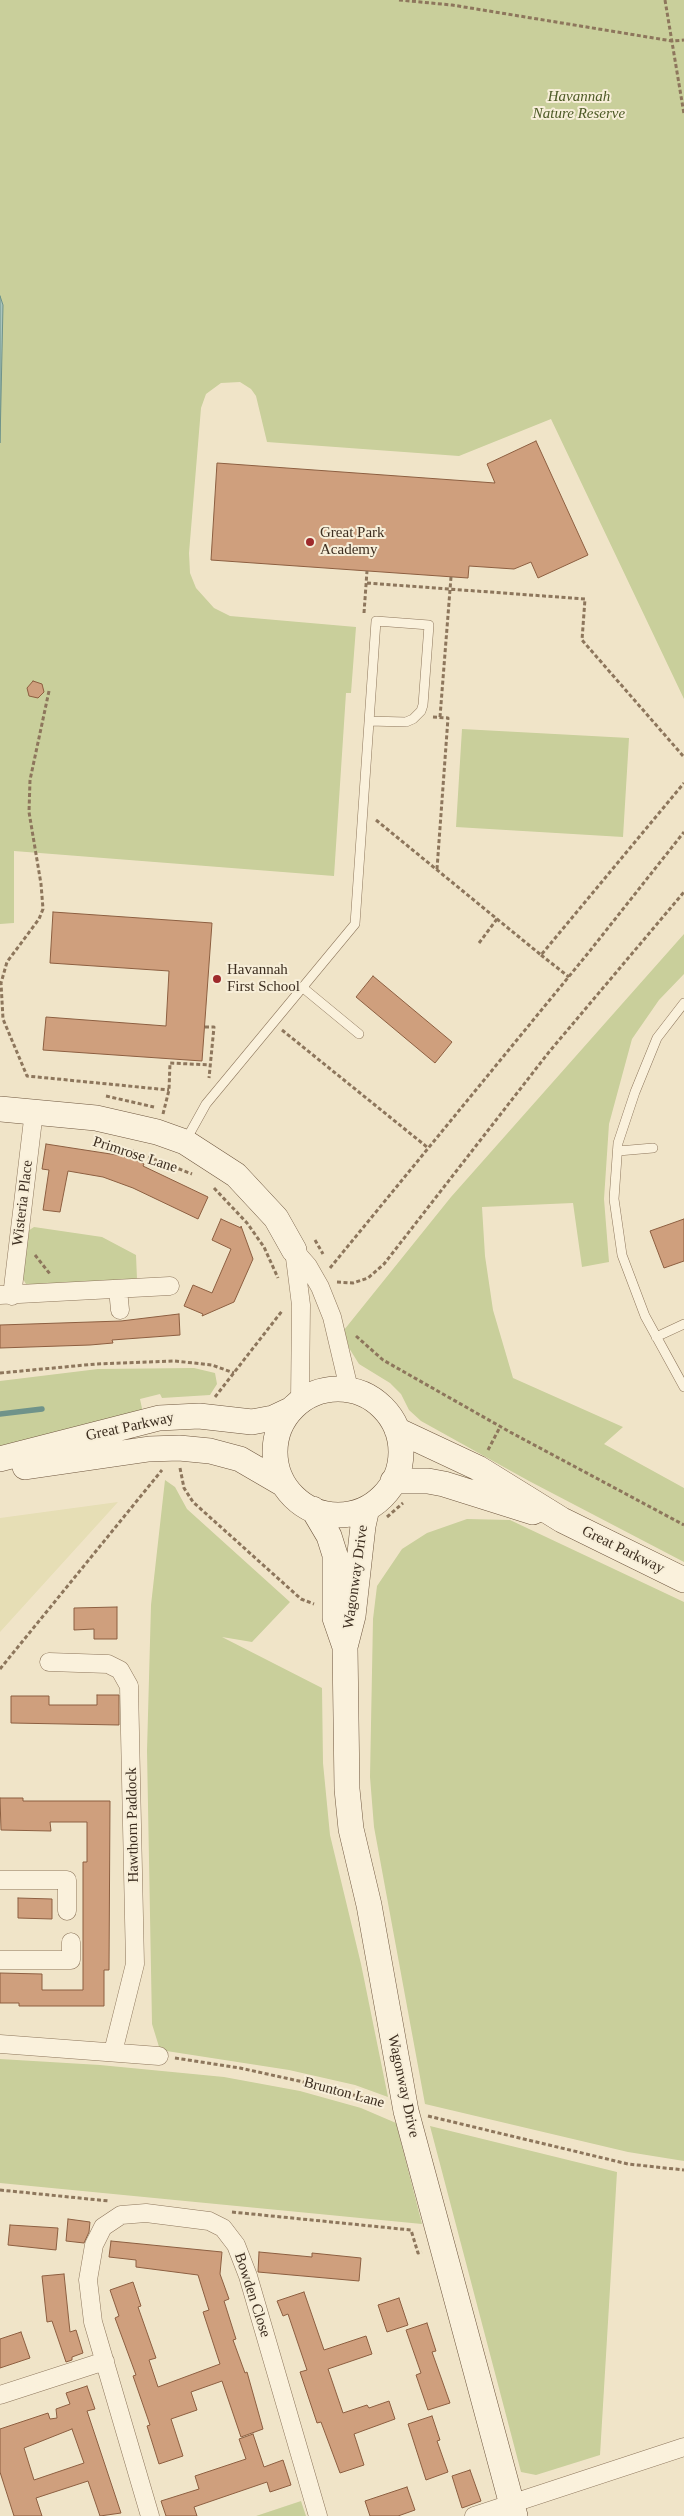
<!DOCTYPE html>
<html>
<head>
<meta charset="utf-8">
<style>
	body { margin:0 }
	canvas { display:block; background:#f0e4c8 }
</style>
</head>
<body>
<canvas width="684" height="2516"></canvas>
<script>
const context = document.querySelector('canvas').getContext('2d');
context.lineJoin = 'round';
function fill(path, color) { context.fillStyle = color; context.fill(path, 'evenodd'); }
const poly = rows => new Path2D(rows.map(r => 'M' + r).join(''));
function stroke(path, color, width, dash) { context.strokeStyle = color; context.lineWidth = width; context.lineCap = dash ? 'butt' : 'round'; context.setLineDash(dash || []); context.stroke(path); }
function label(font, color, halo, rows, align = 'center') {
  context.font = font + ' "Times New Roman",serif'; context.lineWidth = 4; context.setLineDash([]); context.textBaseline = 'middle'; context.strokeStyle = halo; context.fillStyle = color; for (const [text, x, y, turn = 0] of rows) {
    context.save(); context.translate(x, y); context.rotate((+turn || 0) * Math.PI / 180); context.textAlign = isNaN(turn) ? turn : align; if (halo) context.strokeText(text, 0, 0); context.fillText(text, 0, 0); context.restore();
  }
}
fill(poly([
	[118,1502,0,1632,0,1518]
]), '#e6deb5');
fill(poly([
	[0,0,684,0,684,699,551,419,459,456,267,442,256,396,251,389,240,382,221,383,206,394,201,408,189,553,190,573,196,588,214,608,230,616,356,627,351,693,346,693,334,876,14,851,14,923,0,924],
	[462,729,629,738,623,837,456,827],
	[684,934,684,974,659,1000,632,1039,609,1124,604,1199,609,1262,582,1267,573,1203,482,1207,485,1256,493,1310,513,1378,623,1427,604,1444,684,1488,684,1562,529,1481,421,1421,409,1410,401,1394,390,1383,359,1364,349,1348,344,1330,451,1197],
	[34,1227,102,1237,136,1255,137,1279,29,1289,23,1279,28,1231],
	[194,1368,215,1373,217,1384,210,1395,162,1398,160,1394,140,1399,143,1413,0,1450,0,1381,98,1369],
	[165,1480,175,1487,187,1509,290,1602,252,1642,222,1637,322,1688,323,1763,330,1835,361,1964,388,2097,355,2085,289,2070,160,2050,152,2024,147,1751,151,1605],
	[467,1519,510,1520,684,1602,684,2161,628,2152,425,2104,374,1827,370,1777,373,1619,377,1586,402,1549,427,1533],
	[0,2059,100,2065,224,2077,300,2091,361,2108,396,2123,422,2224,0,2183],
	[430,2126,617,2172,600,2455,536,2475,521,2472],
	[301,2501,306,2516,256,2516]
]), '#c9cf9b');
const water = poly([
	[0,296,3,305,0,443,0,296]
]);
fill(water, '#a9c4bc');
stroke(water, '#6f938a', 1);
stroke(poly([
	[0,1414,42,1409]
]), '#6f938a', 5.5);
const building = poly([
	[536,441,588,555,538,578,531,562,514,569,469,566,468,578,211,560,217,463,495,483,487,464,536,441],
	[33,681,42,684,44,692,38,698,29,696,27,688,33,681],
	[53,912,212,923,202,1061,43,1050,46,1017,166,1026,169,971,50,963,53,912],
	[373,976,452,1042,435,1063,356,997,373,976],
	[46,1144,130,1157,144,1164,143,1166,208,1197,198,1219,133,1188,103,1177,68,1171,60,1212,43,1210,49,1170,42,1169,46,1144],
	[221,1219,241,1228,241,1226,253,1259,234,1302,202,1316,203,1314,184,1306,193,1285,212,1293,231,1249,212,1240,221,1219],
	[684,1219,684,1261,664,1268,650,1231,684,1219],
	[179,1314,180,1335,112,1340,113,1343,90,1345,0,1348,0,1325,121,1321,179,1314],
	[117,1607,117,1639,94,1639,94,1629,74,1630,74,1608,117,1607],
	[97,1695,119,1695,119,1725,11,1723,11,1696,49,1696,49,1705,97,1705,97,1695],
	[0,1798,23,1798,23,1801,110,1801,109,1970,104,1970,104,2006,19,2006,19,2003,0,2003,0,1973,42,1974,42,1990,83,1990,83,1862,87,1862,87,1822,50,1822,51,1831,1,1830,0,1798],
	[18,1898,52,1899,52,1919,18,1918,18,1898],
	[68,2219,90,2222,89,2232,84,2243,66,2241,68,2219],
	[10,2225,58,2228,56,2250,8,2245,10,2225],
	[111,2241,222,2252,220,2274,229,2299,224,2301,236,2339,233,2340,245,2373,247,2372,263,2429,241,2437,222,2381,191,2392,197,2410,171,2419,183,2456,159,2464,147,2426,150,2425,133,2376,136,2375,115,2318,119,2316,110,2290,133,2282,141,2306,138,2307,156,2358,149,2360,158,2387,220,2364,203,2312,209,2310,198,2275,136,2267,136,2260,109,2257,111,2241],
	[259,2252,312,2257,312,2253,361,2258,359,2281,258,2272,259,2252],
	[64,2274,70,2332,76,2330,83,2353,72,2357,72,2360,66,2362,52,2321,47,2322,42,2276,64,2274],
	[304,2292,324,2350,366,2336,372,2354,328,2369,343,2413,367,2405,369,2408,389,2401,395,2419,354,2434,364,2465,340,2473,321,2422,317,2423,300,2372,307,2370,288,2314,283,2316,277,2301,304,2292],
	[399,2298,408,2325,387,2332,378,2305,399,2298],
	[427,2323,436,2351,432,2352,450,2403,428,2410,416,2375,421,2373,406,2330,427,2323],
	[21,2332,30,2358,0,2368,0,2339,21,2332],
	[87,2386,95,2409,87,2411,121,2513,100,2516,88,2481,36,2498,42,2516,14,2516,0,2472,0,2429,48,2413,50,2419,57,2418,56,2409,70,2404,66,2393,87,2386],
	[72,2429,84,2463,34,2480,24,2448,72,2429],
	[432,2416,440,2440,437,2441,448,2472,426,2480,408,2424,432,2416],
	[253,2434,264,2467,283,2460,291,2485,270,2492,267,2482,194,2507,197,2516,166,2516,161,2501,199,2489,195,2476,246,2459,239,2439,253,2434],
	[470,2470,481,2501,462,2508,452,2476,470,2470],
	[407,2487,415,2510,398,2516,370,2516,365,2501,407,2487]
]);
fill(building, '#cf9f7d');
stroke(building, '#8d5f41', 1);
const lane = poly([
	[302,987,359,1034],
	[684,1003,657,1038,635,1092,618,1143,614,1199,622,1255,645,1316,684,1387],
	[186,1140,206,1104,355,924,376,621,429,625,423,705,421,711,413,719,406,722,369,721],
	[618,1151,653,1148],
	[656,1337,684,1324]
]);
const street = poly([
	[294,1250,308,1266,320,1287,332,1317,349,1389],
	[294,1250,301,1305,300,1401],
	[118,1289,120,1310],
	[0,1295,170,1286],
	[12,1296,34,1111],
	[49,1662,108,1664,120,1670,129,1686,135,1964,113,2052],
	[0,1880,67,1880,67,1911],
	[0,1960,71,1960,71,1942],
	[0,2044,159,2056],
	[0,2395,105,2361],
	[150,2516,93,2322,88,2280,94,2245,103,2227,121,2215,146,2213,209,2221,223,2228,236,2245,248,2276,318,2516],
	[474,2516,684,2447]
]);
const secondary = poly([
	[0,1109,96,1118,157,1132,185,1142,236,1175,276,1218,294,1250],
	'275 1452a63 63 0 1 1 126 0a63 63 0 1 1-126 0Z',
	[397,1430,478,1468,562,1520,684,1580],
	[0,1459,159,1418,199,1416,252,1422,273,1418,290,1410],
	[25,1467,149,1449,179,1448,210,1451,240,1459,283,1484],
	[393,1481,428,1481,444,1484,533,1512],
	[367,1508,363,1526,353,1616,345,1647,347,1789,351,1829,369,1905,406,2111,515,2516],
	[313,1509,329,1536,335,1555,335,1618,345,1647]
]);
stroke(lane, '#8d765c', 10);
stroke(street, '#8d765c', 19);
stroke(secondary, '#6f573f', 26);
stroke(poly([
	[399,0,452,5,672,41,684,40],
	[665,0,684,114],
	[367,583,585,599,582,640,684,757],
	[364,613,367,571],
	[49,691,30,780,29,812,41,884,43,909,39,919,7,962,1,983,3,1019,27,1076,169,1090],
	[433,717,448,718,437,869],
	[440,717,451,577],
	[376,820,541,955,684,783],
	[479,943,497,919],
	[541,955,569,977],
	[205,1027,214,1027,209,1078],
	[282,1030,427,1147],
	[106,1096,154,1107],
	[163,1114,169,1090,170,1063,211,1065],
	[130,1150,192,1174],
	[214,1188,247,1223,264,1247,278,1278],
	[315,1240,323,1254],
	[35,1255,50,1274],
	[330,1268,589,952,684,832],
	[337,1282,353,1283,368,1278,384,1264,549,1052,684,892],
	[356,1336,383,1360,510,1432,684,1525],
	[0,1373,96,1364,175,1361,212,1365,234,1373],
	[215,1397,282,1311],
	[488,1450,500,1427],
	[180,1468,184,1488,193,1502,301,1599,314,1604],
	[387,1517,403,1503],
	[0,1669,162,1470],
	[175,2058,240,2068,326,2087,384,2104],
	[428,2116,628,2164,684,2170],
	[0,2190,109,2201],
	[232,2212,411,2230,418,2253,422,2252]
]), '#8d765c', 3, [4, 2.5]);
stroke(lane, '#faf1dc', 9);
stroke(street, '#faf1dc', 18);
stroke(secondary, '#faf1dc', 25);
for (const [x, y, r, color] of [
	[310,542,5,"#9e2a2b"],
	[217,979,5,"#9e2a2b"]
]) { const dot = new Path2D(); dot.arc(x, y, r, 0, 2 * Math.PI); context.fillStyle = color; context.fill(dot); stroke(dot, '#f7eed8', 2); }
label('italic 15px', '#4d5a26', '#f7eed8', [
	["Havannah",579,97],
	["Nature Reserve",579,114]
]);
label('15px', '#3d2e20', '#f7eed8', [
	["Great Park",320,533],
	["Academy",320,550],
	["Havannah",227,970],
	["First School",227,987]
], 'left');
label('15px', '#3d2e20', '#f7eed8', [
	["Primrose Lane",135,1155,18],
	["Wisteria Place",23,1203,-83],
	["Great Parkway",130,1427,-12],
	["Great Parkway",623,1550,26],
	["Wagonway Drive",356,1577,-82],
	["Hawthorn Paddock",133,1825,-91],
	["Wagonway Drive",403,2086,78],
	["Brunton Lane",344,2093,15],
	["Bowden Close",252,2295,72]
]);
</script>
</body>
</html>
